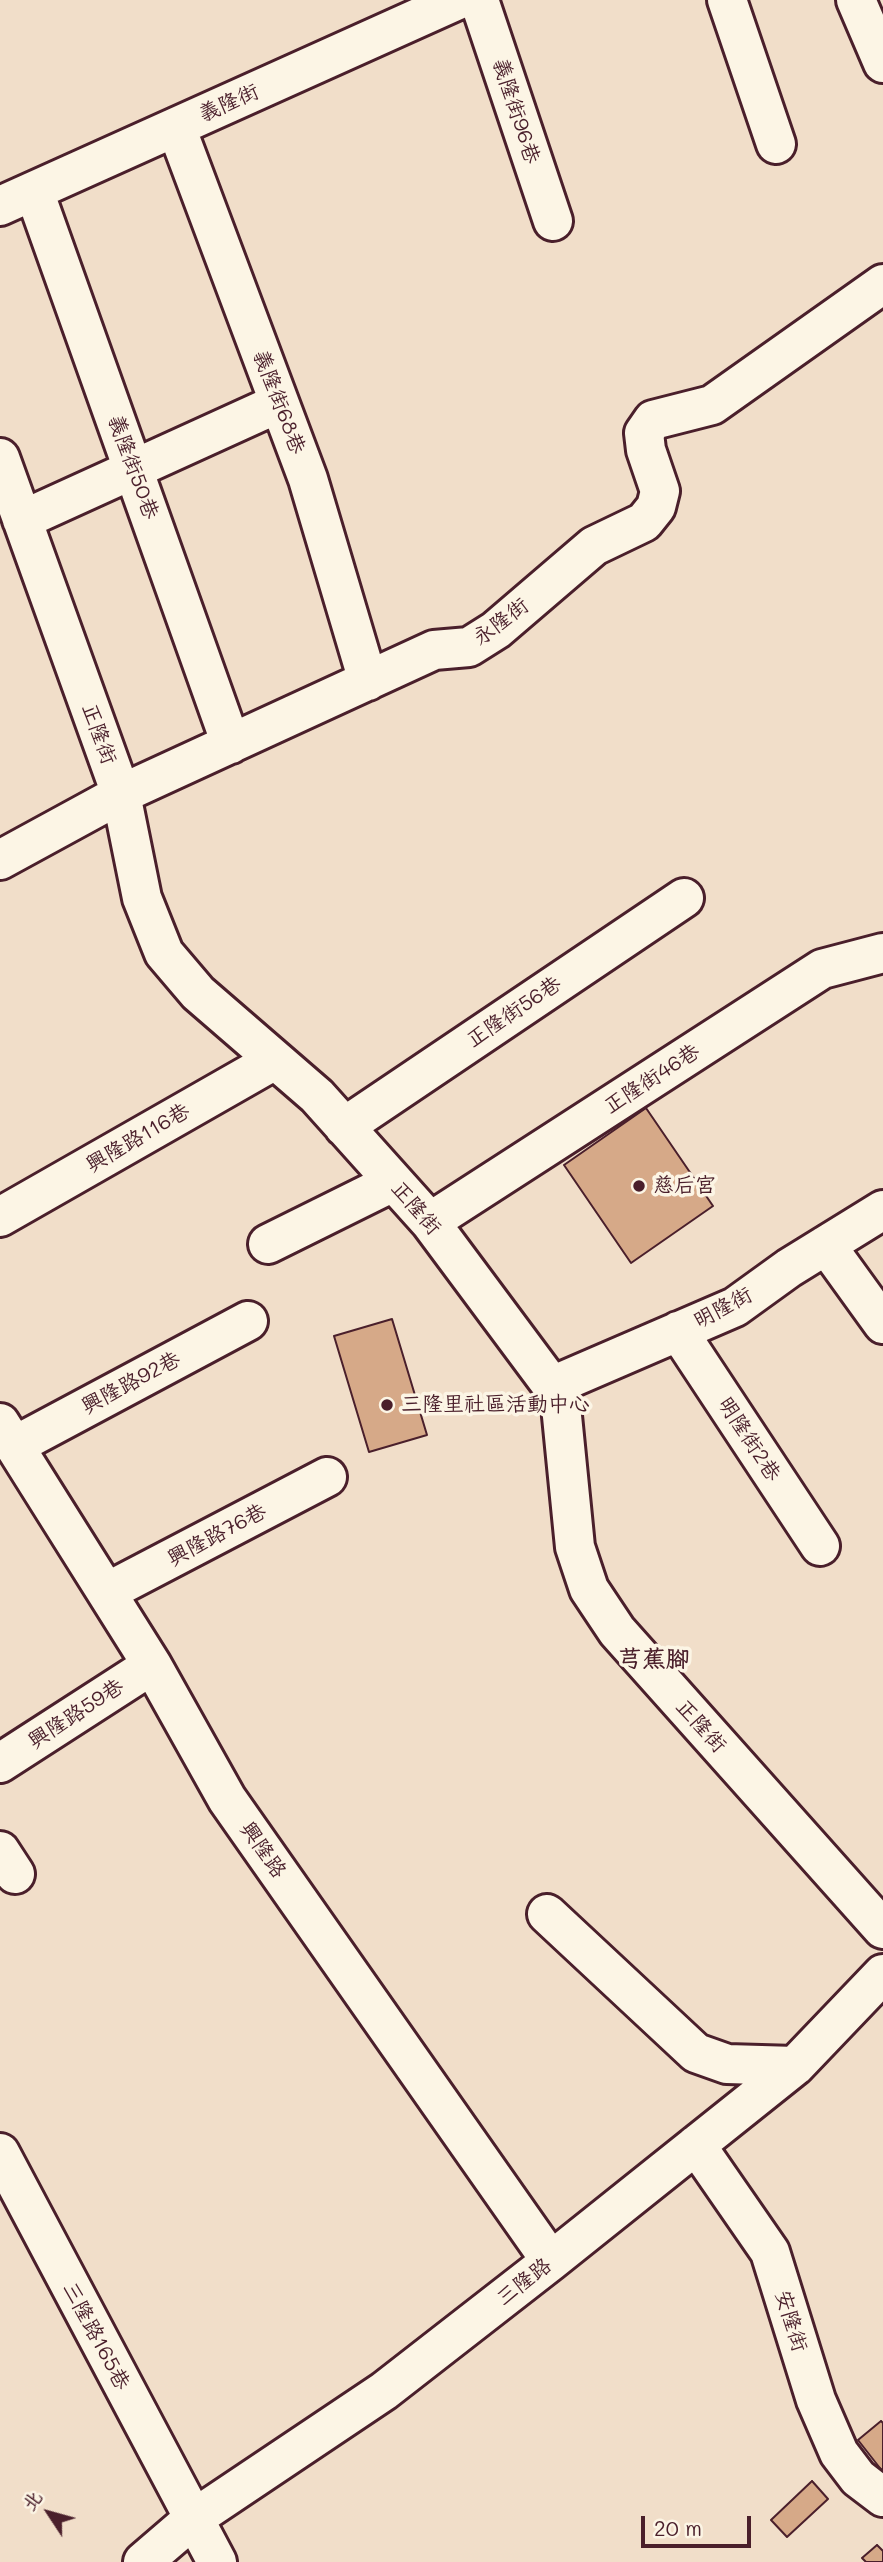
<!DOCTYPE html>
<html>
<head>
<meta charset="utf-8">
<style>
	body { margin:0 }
	#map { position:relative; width:883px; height:2562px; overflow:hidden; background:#f1dec9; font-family:Mali,"LXGW WenKai TC",sans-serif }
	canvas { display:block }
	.north { position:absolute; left:14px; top:2478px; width:70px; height:70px; -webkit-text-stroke:5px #fcf5e5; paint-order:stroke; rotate:306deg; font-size:19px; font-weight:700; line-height:28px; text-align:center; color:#4a1f2b }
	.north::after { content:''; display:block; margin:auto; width:24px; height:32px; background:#4a1f2b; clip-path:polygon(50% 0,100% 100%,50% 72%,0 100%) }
	.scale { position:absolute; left:641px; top:2516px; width:110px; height:32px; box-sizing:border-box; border:4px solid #4a1f2b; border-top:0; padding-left:9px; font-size:21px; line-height:24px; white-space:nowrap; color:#4a1f2b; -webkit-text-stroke:5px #fcf5e5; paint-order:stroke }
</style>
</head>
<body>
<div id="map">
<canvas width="883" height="2562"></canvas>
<div class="north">北</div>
<div class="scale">20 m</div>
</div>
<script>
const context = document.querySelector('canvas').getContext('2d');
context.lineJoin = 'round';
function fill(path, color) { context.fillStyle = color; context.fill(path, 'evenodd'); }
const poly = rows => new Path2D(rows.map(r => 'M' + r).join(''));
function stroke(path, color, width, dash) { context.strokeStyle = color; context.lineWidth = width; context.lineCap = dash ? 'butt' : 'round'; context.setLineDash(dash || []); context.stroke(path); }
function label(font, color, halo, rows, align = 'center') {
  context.font = font + ' Mali,"LXGW WenKai TC",sans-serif'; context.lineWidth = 7; context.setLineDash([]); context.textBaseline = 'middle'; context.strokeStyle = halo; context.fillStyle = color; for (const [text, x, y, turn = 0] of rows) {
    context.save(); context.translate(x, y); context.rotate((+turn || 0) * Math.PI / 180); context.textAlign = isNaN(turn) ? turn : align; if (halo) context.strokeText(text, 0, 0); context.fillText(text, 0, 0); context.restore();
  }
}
const building = poly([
	[646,1108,713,1206,631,1263,564,1165,646,1108],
	[392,1319,427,1435,369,1452,334,1336,392,1319],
	[881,2421,883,2423,883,2472,858,2440,881,2421],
	[812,2481,828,2499,787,2537,771,2520,812,2481],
	[877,2545,883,2551,883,2562,866,2562,862,2558,877,2545]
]);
fill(building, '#d6a988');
stroke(building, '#4a1f2b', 2);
const minor = poly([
	[479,0,553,221],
	[727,0,776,144],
	[856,0,883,63],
	[176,127,308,479,368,681],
	[34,191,231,744],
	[0,206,458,0],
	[0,458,121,794,142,898,164,953,198,993,317,1096,430,1222,552,1386,561,1406,575,1547,589,1589,617,1631,883,1929],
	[22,520,279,403],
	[0,860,121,794,434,650,469,647,496,630,594,546,644,522,656,507,660,491,646,450,644,433,653,420,712,405,883,284],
	[344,1127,684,898],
	[0,1217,275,1060],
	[430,1222,822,969,883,953],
	[268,1244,393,1182],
	[826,1245,883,1324],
	[678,1331,820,1546],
	[552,1386,735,1307,789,1268,883,1210],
	[0,1423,152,1665,227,1799,551,2261],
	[14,1446,248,1321],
	[107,1592,327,1477],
	[0,1763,152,1665],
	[0,1851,15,1874],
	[547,1914,696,2053,727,2064,795,2066],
	[696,2145,770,2252,816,2400,839,2453,858,2478,883,2497],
	[0,2153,217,2562],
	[143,2562,193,2519,384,2391,551,2261,795,2066,883,1974]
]);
stroke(minor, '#4a1f2b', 44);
stroke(minor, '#fcf5e5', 38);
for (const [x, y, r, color] of [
	[639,1186,7,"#4a1f2b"],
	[387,1405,7,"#4a1f2b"]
]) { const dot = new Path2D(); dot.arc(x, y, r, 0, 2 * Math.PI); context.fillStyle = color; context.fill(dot); stroke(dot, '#fcf5e5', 2.5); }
label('21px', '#4a1f2b', '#fcf5e5', [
	["義隆街",229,103,-24],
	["義隆街96巷",516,111,72],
	["義隆街68巷",279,402,69],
	["義隆街50巷",133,467,70],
	["永隆街",501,622,-37],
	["正隆街",99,734,70],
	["正隆街56巷",514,1012,-34],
	["正隆街46巷",652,1079,-33],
	["興隆路116巷",138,1138,-30],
	["正隆街",416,1208,49],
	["明隆街",723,1308,-28],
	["興隆路92巷",131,1383,-28],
	["明隆街2巷",749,1439,57],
	["興隆路76巷",217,1535,-28],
	["興隆路59巷",76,1714,-33],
	["正隆街",701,1726,48],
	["興隆路",263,1850,55],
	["三隆路",524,2282,-38],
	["安隆街",791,2321,73],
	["三隆路165巷",96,2336,62]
]);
label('21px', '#4a1f2b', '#fcf5e5', [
	["慈后宮",653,1186],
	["三隆里社區活動中心",401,1405]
], 'left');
label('bold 24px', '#4a1f2b', '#fcf5e5', [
	["芎蕉腳",654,1660]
]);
</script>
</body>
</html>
